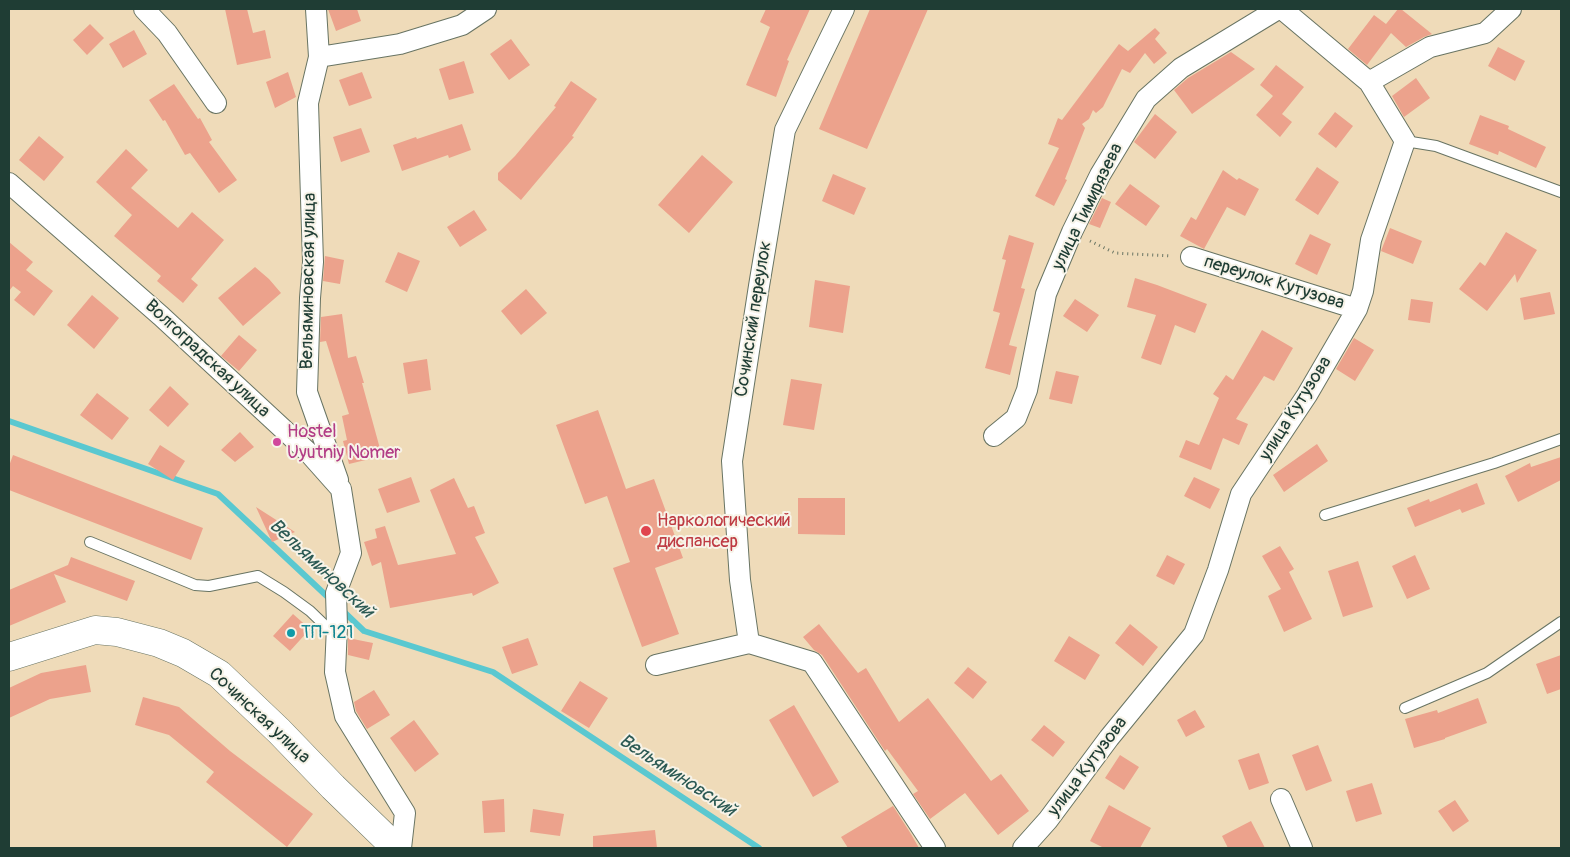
<!DOCTYPE html>
<html>
<head>
<meta charset="utf-8">
<style>
	body { margin:0 }
	#map { position:relative; width:1570px; height:857px; overflow:hidden; background:#efdbb9; font-family:Pangolin,sans-serif }
	canvas { display:block }
	.frame { position:absolute; inset:0; border:10px solid #1f3d34; pointer-events:none }
</style>
</head>
<body>
<div id="map">
<canvas width="1570" height="857"></canvas>
<div class="frame"></div>
</div>
<script>
const context = document.querySelector('canvas').getContext('2d');
context.lineJoin = 'round';
const poly = rows => new Path2D(rows.map(r => 'M' + r).join(''));
function stroke(path, color, width, dash) { context.strokeStyle = color; context.lineWidth = width; context.lineCap = dash ? 'butt' : 'round'; context.setLineDash(dash || []); context.stroke(path); }
function fill(path, color) { context.fillStyle = color; context.fill(path, 'evenodd'); }
function label(font, color, halo, rows, align = 'center') {
  context.font = font + ' Pangolin,sans-serif'; context.lineWidth = 4; context.setLineDash([]); context.textBaseline = 'middle'; context.strokeStyle = halo; context.fillStyle = color; for (const [text, x, y, turn = 0] of rows) {
    context.save(); context.translate(x, y); context.rotate((+turn || 0) * Math.PI / 180); context.textAlign = isNaN(turn) ? turn : align; if (halo) context.strokeText(text, 0, 0); context.fillText(text, 0, 0); context.restore();
  }
}
stroke(poly([
	[9,421,218,494,331,600],
	[342,610,364,631,493,672,759,848]
]), '#5ac8d0', 6);
fill(poly([
	[225,9,247,9,253,33,265,30,271,58,237,65],
	[328,9,357,9,361,21,336,31],
	[766,9,810,9,787,60,789,61,776,97,746,85,770,27,760,22],
	[870,9,928,9,867,149,819,129],
	[1398,9,1401,9,1432,34,1424,37,1406,47,1391,33,1367,65,1348,49,1374,15,1386,24],
	[90,24,104,38,87,55,73,40],
	[1155,28,1160,33,1155,39,1167,53,1154,64,1145,53,1130,73,1122,69,1103,107,1096,113,1093,110,1089,119,1082,124,1085,128,1065,179,1067,180,1054,206,1035,196,1059,148,1048,144,1058,118,1062,120,1119,44,1128,51],
	[134,30,147,54,123,68,109,44],
	[511,39,530,65,509,80,490,54],
	[1498,47,1525,61,1515,81,1488,66],
	[1231,52,1255,69,1192,114,1174,90,1188,78],
	[464,61,474,93,449,100,439,69],
	[1276,65,1304,87,1282,114,1292,122,1280,137,1256,115,1273,96,1260,85],
	[288,72,296,97,275,108,266,82],
	[362,72,372,98,349,106,339,80],
	[1416,78,1430,98,1404,117,1392,96],
	[571,81,597,99,572,136,574,137,521,200,498,180,498,173,515,156,556,107,554,106],
	[174,84,198,119,200,118,212,140,209,142,237,180,219,193,190,153,185,155,165,120,163,121,149,100],
	[1335,112,1353,126,1336,148,1318,134],
	[1155,114,1177,132,1155,159,1134,142],
	[1480,115,1509,126,1508,129,1546,147,1536,168,1499,151,1498,155,1469,144],
	[462,124,471,150,449,158,448,155,402,171,393,145,416,137,417,139],
	[361,128,370,152,341,162,333,137],
	[39,136,64,157,44,181,19,160],
	[126,149,148,170,131,188,178,228,192,212,224,240,191,279,198,285,183,303,157,281,161,276,114,236,132,215,96,182],
	[702,155,733,182,689,233,658,205],
	[1317,167,1339,182,1318,215,1295,200],
	[1223,170,1237,180,1239,178,1259,189,1245,216,1227,207,1204,249,1180,236,1191,217,1196,220],
	[833,174,866,188,854,215,822,201],
	[1130,184,1160,206,1146,226,1115,204],
	[1102,198,1111,202,1100,228,1089,224],
	[474,210,487,230,460,247,447,227],
	[1390,228,1422,241,1413,264,1381,251],
	[1506,232,1537,250,1517,283,1515,274,1487,311,1459,289,1480,262,1485,266],
	[1310,234,1331,244,1317,275,1295,264],
	[1009,235,1034,243,1021,288,1025,289,1009,345,1017,347,1010,375,985,368,1000,313,993,311,1006,260,1002,259],
	[9,242,33,262,26,270,53,291,34,316,14,300,21,292,13,286,9,291],
	[398,252,420,261,407,292,385,282],
	[325,256,344,260,340,284,323,281],
	[255,267,269,279,281,293,243,326,218,298],
	[1135,278,1157,285,1207,304,1195,333,1175,325,1161,365,1141,358,1156,315,1127,307],
	[815,280,850,286,843,333,809,327],
	[526,289,547,313,521,335,501,311],
	[1550,292,1555,314,1524,320,1520,298],
	[92,295,119,318,94,349,67,325],
	[1075,299,1099,315,1087,332,1063,316],
	[1411,299,1433,302,1430,323,1408,320],
	[342,314,348,358,356,356,364,383,362,383,382,456,349,464,343,441,347,440,342,416,349,414,326,341,320,342,321,317],
	[1262,330,1293,348,1274,381,1264,376,1236,419,1248,424,1239,445,1223,438,1211,470,1179,457,1186,440,1199,445,1219,398,1213,394,1226,375,1233,380],
	[239,335,257,350,239,371,221,356],
	[1354,338,1374,350,1355,381,1336,369],
	[427,359,431,390,408,394,403,363],
	[1056,371,1079,376,1072,404,1049,399],
	[791,379,822,384,814,430,783,425],
	[170,386,189,404,168,427,149,410],
	[97,393,129,418,112,440,80,415],
	[598,410,626,489,654,479,683,558,655,568,679,634,642,647,613,568,630,562,607,496,585,504,556,425],
	[240,432,254,447,235,462,221,450],
	[1317,444,1328,461,1284,492,1273,475],
	[160,445,185,461,173,480,148,464],
	[13,455,203,528,191,560,9,490,9,466],
	[1561,457,1561,480,1518,502,1505,476,1530,463,1531,467],
	[411,477,420,502,387,513,378,489],
	[1194,477,1220,489,1210,509,1184,496],
	[454,478,468,508,474,506,485,533,475,537,499,583,473,596,472,593,390,608,381,562,372,566,364,542,377,538,375,529,385,526,398,565,456,554,430,490],
	[1477,483,1485,504,1462,513,1460,509,1415,527,1407,508,1429,499,1430,502],
	[798,498,845,498,845,535,798,534],
	[256,507,295,532,272,542],
	[1280,546,1294,569,1289,572,1312,619,1284,632,1268,596,1281,589,1262,556],
	[1167,555,1185,564,1174,585,1156,576],
	[1415,555,1430,589,1407,599,1392,566],
	[71,557,135,581,127,601,54,574,66,602,9,626,9,590,68,565],
	[1358,561,1373,607,1343,617,1328,571],
	[293,614,310,629,290,651,273,636],
	[819,624,858,673,866,668,899,722,928,698,991,781,1001,774,1029,811,998,835,965,793,930,819,913,794,918,791,887,749,885,751,822,655,814,650,803,637],
	[1130,624,1158,647,1143,666,1115,643],
	[1069,636,1100,655,1085,680,1054,661],
	[348,638,373,643,369,660,348,655],
	[528,638,538,665,512,674,502,647],
	[1561,655,1561,689,1547,694,1536,664],
	[86,665,91,692,50,699,9,718,9,688,41,673],
	[968,667,987,682,973,699,954,683],
	[580,681,608,698,589,728,561,711],
	[374,690,390,715,367,729,356,711,354,702],
	[143,697,179,707,230,751,313,814,287,847,206,782,214,772,169,735,135,725],
	[1478,698,1487,723,1445,738,1445,739,1414,748,1405,719,1437,710,1438,713],
	[794,705,839,782,813,797,769,720],
	[1195,710,1205,727,1186,737,1177,720],
	[414,720,439,754,415,772,390,738],
	[1044,725,1065,742,1053,757,1031,740],
	[1318,745,1332,781,1306,791,1292,755],
	[1259,753,1269,783,1249,790,1238,760],
	[1120,755,1139,767,1124,790,1105,778],
	[1372,783,1382,814,1356,822,1346,791],
	[504,799,505,832,484,833,482,801],
	[1455,800,1469,821,1453,832,1438,811],
	[1109,805,1151,828,1140,848,1104,848,1090,841],
	[893,806,911,834,919,848,848,848,841,837],
	[533,809,564,814,560,836,530,832],
	[1251,821,1265,848,1228,848,1222,836],
	[655,830,657,848,593,848,593,836]
]), '#eca28c');
const lane = poly([
	[1405,141,1436,146,1561,192],
	[1325,515,1494,463,1561,439],
	[90,542,195,585,209,586,258,576,284,592,310,611,336,636],
	[1405,708,1487,673,1561,622]
]);
const street = poly([
	[144,9,167,33,216,103],
	[316,9,319,57,308,103,313,262,310,298,307,392,338,480],
	[319,57,400,44,462,25,486,9],
	[1369,82,1430,47,1485,33,1511,9],
	[9,183,161,316,309,453,341,489,351,553,336,593,337,626,335,672,345,716,405,813,401,848],
	[1191,257,1357,309],
	[994,436,1016,418,1027,390,1046,294,1072,232,1100,175,1146,99,1181,68,1278,9],
	[749,643,740,580,732,461,759,286,785,130,844,9],
	[656,665,749,643,812,662,935,848],
	[1281,799,1302,848],
	[1023,848,1048,820,1109,738,1194,634,1218,570,1241,494,1307,395,1357,309,1363,291,1371,240,1405,141,1369,82,1282,9]
]);
const highway = poly([
	[9,657,95,630,117,632,159,643,183,653,219,674,279,731,333,787,396,848]
]);
stroke(lane, '#687463', 12);
stroke(street, '#687463', 22);
stroke(highway, '#687463', 29);
stroke(poly([
	[1090,241,1115,253,1171,256]
]), '#687463', 3, [1, 4]);
stroke(lane, '#fff', 10);
stroke(street, '#fff', 20);
stroke(highway, '#fff', 28);
for (const [x, y, r, color] of [
	[277,442,5,"#d1479c"],
	[646,531,6,"#e0444e"],
	[291,633,5,"#0f9aa8"]
]) { const dot = new Path2D(); dot.arc(x, y, r, 0, 2 * Math.PI); context.fillStyle = color; context.fill(dot); stroke(dot, '#f7f3e8', 2); }
label('18px', '#1f3d34', '#f7f3e8', [
	["улица Тимирязева",1088,207,-64],
	["Вельяминовская улица",309,281,-89],
	["переулок Кутузова",1274,283,17],
	["Сочинский переулок",754,319,-81],
	["Волгоградская улица",207,359,43],
	["улица Кутузова",1296,409,-58],
	["Сочинская улица",259,716,43],
	["улица Кутузова",1088,767,-53]
]);
label('18px', '#b23c85', '#f7f3e8', [
	["Hostel",287,432],
	["Uyutniy Nomer",287,453]
], 'left');
label('18px', '#be3a42', '#f7f3e8', [
	["Наркологический",657,521],
	["диспансер",657,542]
], 'left');
label('18px', '#0d838f', '#f7f3e8', [
	["ТП-121",301,633]
], 'left');
label('italic 19px', '#2b5953', '#f7f3e8', [
	["Вельяминовский",321,569,43],
	["Вельяминовский",677,776,33]
]);
</script>
</body>
</html>
